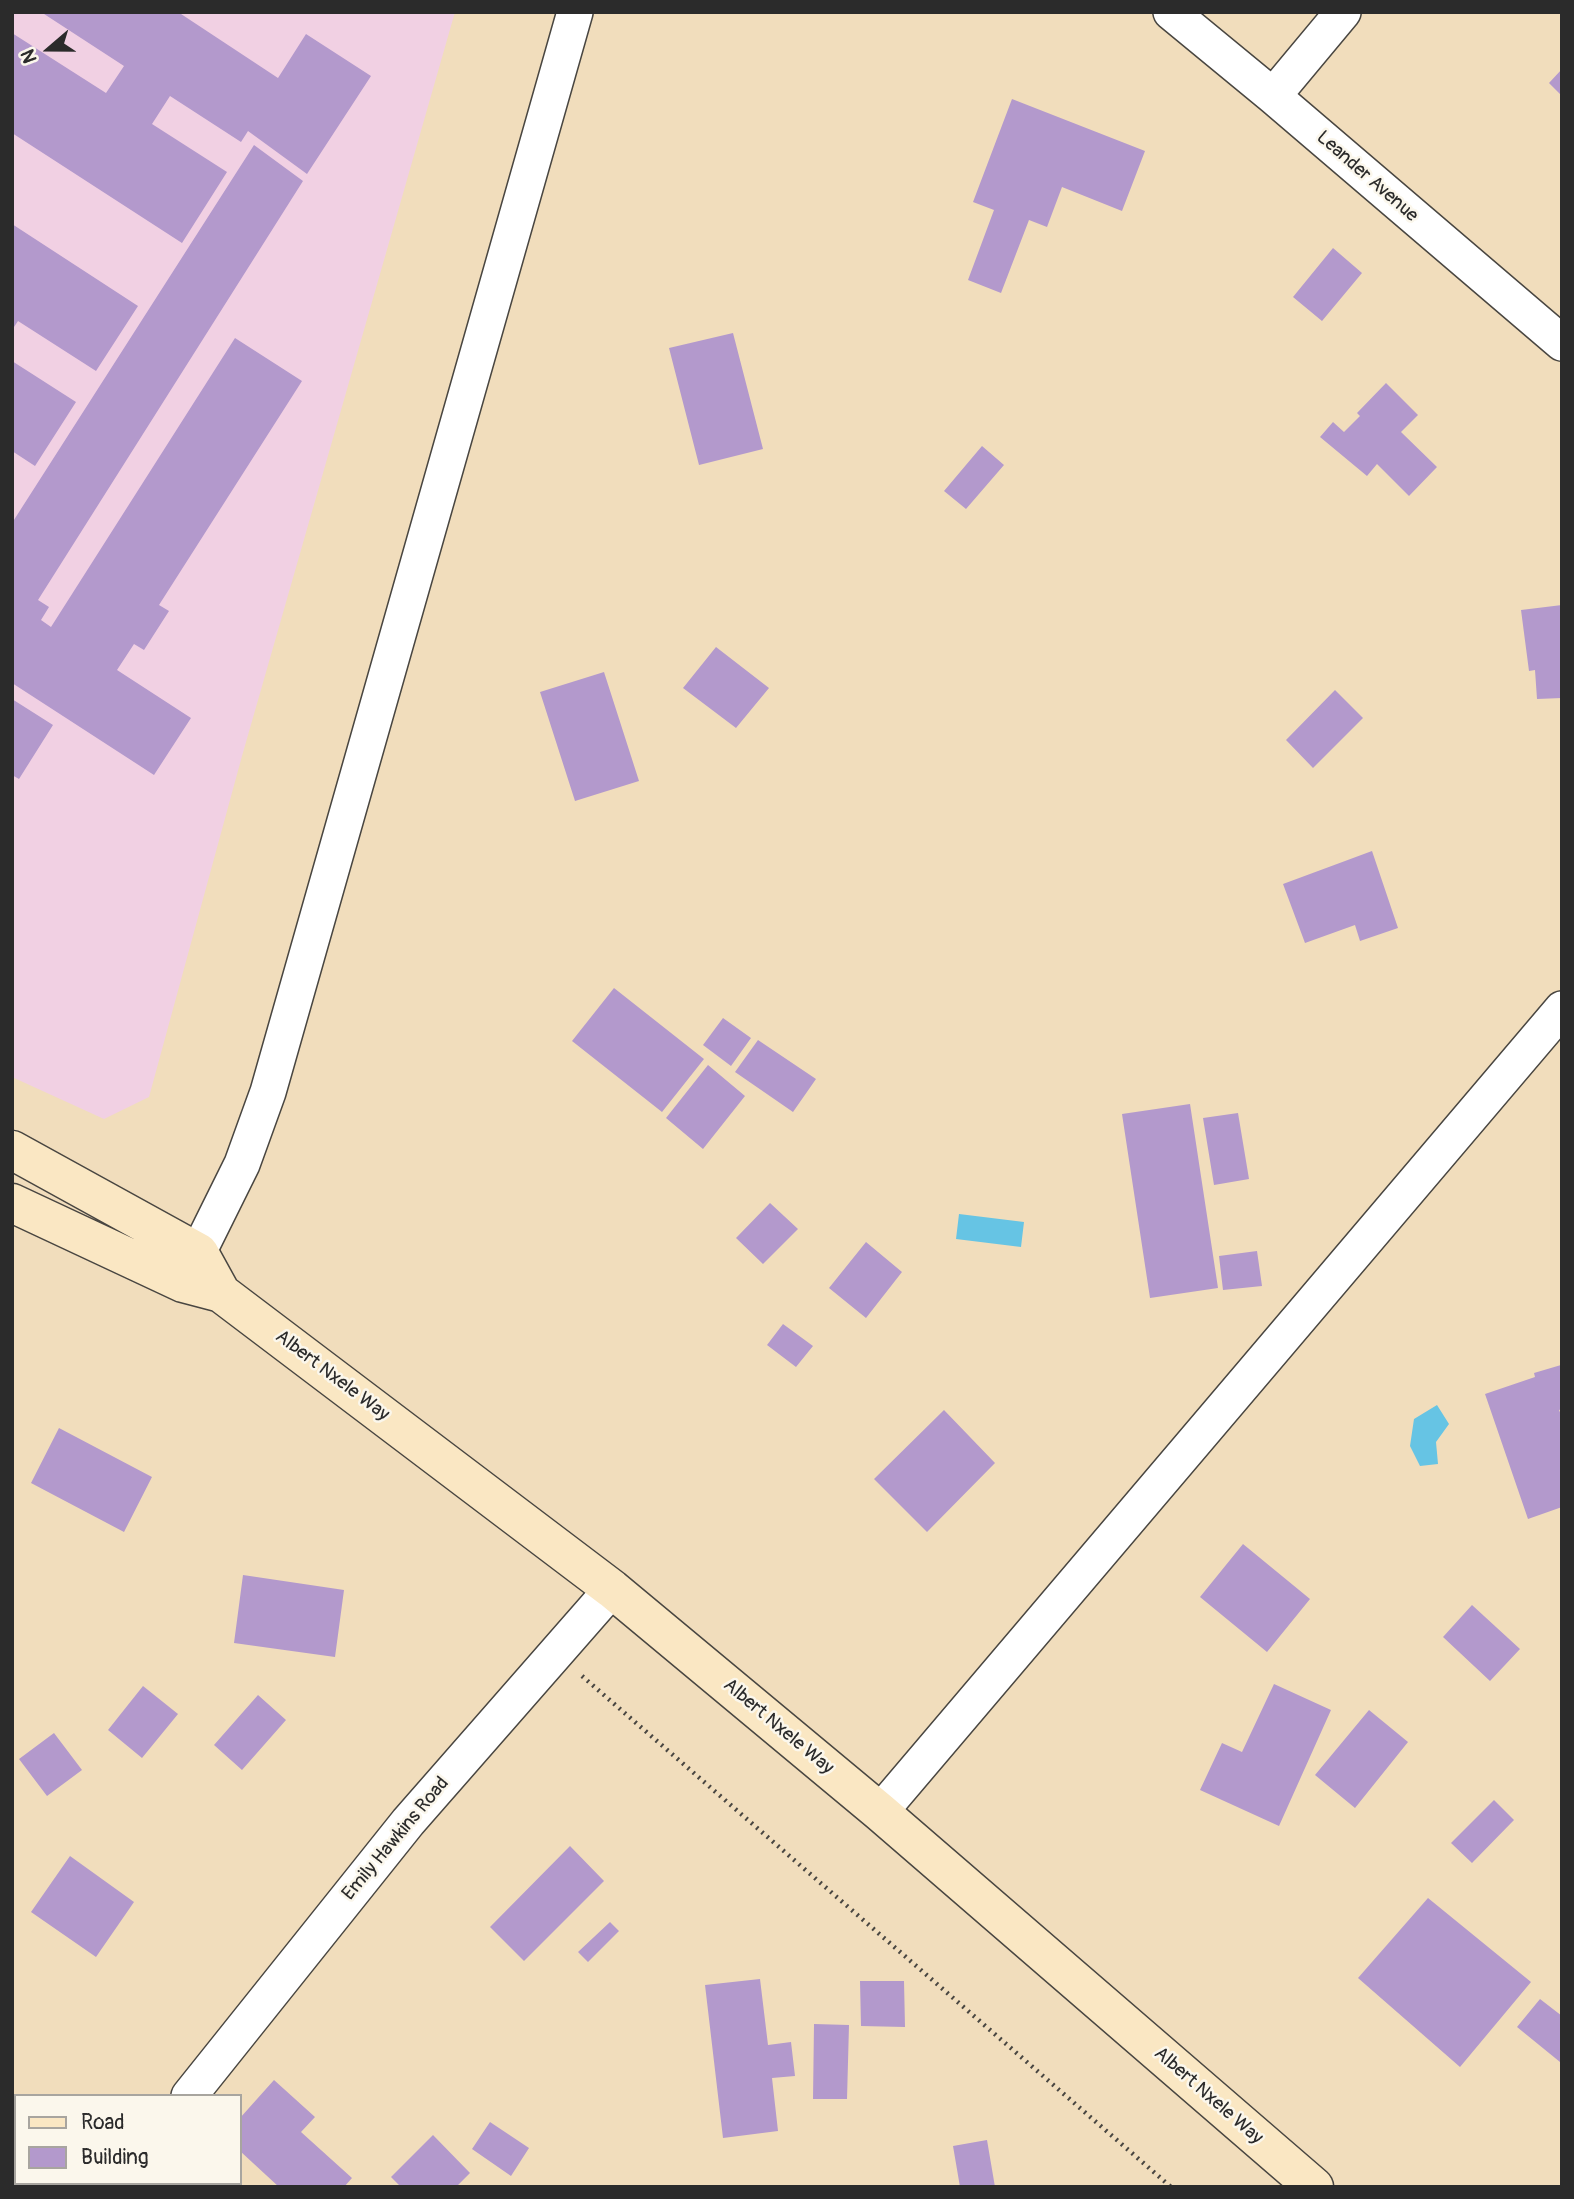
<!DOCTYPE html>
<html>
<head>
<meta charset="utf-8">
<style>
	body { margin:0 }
	#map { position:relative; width:1574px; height:2199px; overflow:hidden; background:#f1ddbc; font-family:Pangolin,sans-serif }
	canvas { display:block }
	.frame { position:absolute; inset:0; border:14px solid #2b2b2b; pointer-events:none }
	.legend { position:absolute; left:14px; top:2094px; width:228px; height:91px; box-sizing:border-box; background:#fbf7ec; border:2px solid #a8a59f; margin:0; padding:9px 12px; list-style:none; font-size:21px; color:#2b2b2b }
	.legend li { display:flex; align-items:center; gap:14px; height:35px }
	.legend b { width:35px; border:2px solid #a8a59f }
	.north { position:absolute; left:14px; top:14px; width:70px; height:70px; -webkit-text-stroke:5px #fbf7ec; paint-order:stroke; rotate:250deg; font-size:19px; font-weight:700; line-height:28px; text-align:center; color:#2b2b2b }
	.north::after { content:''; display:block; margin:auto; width:24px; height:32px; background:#2b2b2b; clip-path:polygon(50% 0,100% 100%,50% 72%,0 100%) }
</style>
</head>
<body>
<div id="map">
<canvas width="1574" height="2199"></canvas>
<div class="frame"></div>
<ul class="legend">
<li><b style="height:9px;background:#fae7c3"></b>Road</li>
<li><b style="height:19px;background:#b399cc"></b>Building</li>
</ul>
<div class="north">N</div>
</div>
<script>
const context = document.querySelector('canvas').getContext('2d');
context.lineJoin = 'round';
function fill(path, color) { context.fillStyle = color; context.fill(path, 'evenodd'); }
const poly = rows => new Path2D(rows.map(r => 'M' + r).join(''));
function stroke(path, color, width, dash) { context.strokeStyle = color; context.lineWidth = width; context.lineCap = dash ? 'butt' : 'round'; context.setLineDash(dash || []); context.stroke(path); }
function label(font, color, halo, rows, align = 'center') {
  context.font = font + ' Pangolin,sans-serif'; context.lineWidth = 5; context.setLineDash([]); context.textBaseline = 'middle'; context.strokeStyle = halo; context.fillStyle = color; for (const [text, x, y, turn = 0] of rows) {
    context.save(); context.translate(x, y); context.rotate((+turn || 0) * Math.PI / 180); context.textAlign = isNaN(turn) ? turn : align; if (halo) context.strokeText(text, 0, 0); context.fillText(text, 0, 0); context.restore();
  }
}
fill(poly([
	[12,12,455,12,242,756,149,1097,104,1119,12,1077]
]), '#f1d0e3');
fill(poly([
	[959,1214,1024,1222,1021,1247,956,1239],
	[1437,1405,1449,1424,1436,1442,1438,1464,1420,1466,1410,1446,1414,1419]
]), '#66c4e4');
fill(poly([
	[41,12,178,12,278,78,306,34,371,76,307,174,248,131,241,142,170,96,152,124,227,172,182,243,12,133,12,33,106,93,124,66],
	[1562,69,1562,96,1549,83],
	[1012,99,1145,151,1122,211,1062,187,1047,227,1029,220,1001,293,968,280,994,210,973,202],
	[254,145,303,181,38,600,49,607,41,620,51,627,235,338,302,381,159,605,169,611,144,650,134,644,117,670,191,718,154,775,12,683,12,523],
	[12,224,138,306,96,371,18,321,12,330],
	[1333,248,1362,273,1322,321,1293,297],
	[733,333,763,449,699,465,669,348],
	[12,361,76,402,35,466,12,451],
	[1386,383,1418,415,1401,432,1437,467,1409,496,1377,464,1367,476,1320,437,1333,422,1344,432,1360,416,1357,413],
	[982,446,1004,465,966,509,944,491],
	[1562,605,1562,698,1537,699,1535,670,1529,671,1521,610],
	[716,647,769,688,736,728,683,688],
	[604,672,639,781,575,801,540,692],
	[1335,690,1363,718,1313,768,1286,740],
	[12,699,53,725,19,779,12,775],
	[1372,851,1398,928,1360,941,1355,925,1305,943,1283,884],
	[614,988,704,1059,662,1112,572,1041],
	[723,1018,751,1038,731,1066,703,1045],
	[758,1040,816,1079,793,1112,735,1072],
	[708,1065,745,1096,703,1149,666,1118],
	[1190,1104,1218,1288,1150,1298,1122,1114],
	[1238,1113,1249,1179,1214,1185,1203,1118],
	[770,1203,798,1229,763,1264,736,1238],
	[866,1242,902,1272,866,1318,829,1288],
	[1257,1251,1262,1286,1223,1290,1219,1256],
	[783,1324,813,1346,796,1367,767,1345],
	[1561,1365,1562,1409,1559,1410,1562,1417,1562,1507,1528,1519,1485,1394,1535,1377,1534,1373],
	[944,1410,995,1463,927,1532,874,1479],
	[59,1428,152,1477,124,1532,31,1483],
	[1243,1544,1310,1599,1267,1652,1200,1597],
	[243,1575,344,1590,335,1657,234,1643],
	[1472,1605,1520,1649,1490,1681,1443,1637],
	[1274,1684,1331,1710,1279,1826,1200,1790,1222,1743,1242,1752],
	[143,1686,178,1714,142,1758,108,1730],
	[258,1695,286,1720,242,1770,214,1745],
	[1369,1710,1408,1742,1355,1808,1315,1775],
	[54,1733,82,1770,47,1796,19,1759],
	[1494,1800,1514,1820,1472,1863,1451,1843],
	[570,1846,604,1881,524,1961,490,1927],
	[70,1856,134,1902,96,1957,31,1912],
	[1428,1898,1531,1982,1460,2067,1358,1978],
	[610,1922,619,1931,588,1962,578,1952],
	[760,1979,768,2045,791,2042,795,2076,772,2078,778,2131,723,2138,705,1985],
	[860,1981,904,1981,905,2027,861,2026],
	[1540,1999,1562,2016,1562,2059,1560,2062,1517,2027],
	[814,2024,849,2025,847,2099,813,2099],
	[274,2080,315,2117,301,2132,352,2178,344,2187,279,2187,240,2151,240,2118],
	[490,2122,529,2148,511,2176,472,2149],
	[433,2135,470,2173,456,2187,401,2187,391,2177],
	[987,2140,995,2187,960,2187,953,2146]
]), '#b399cc');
const street = poly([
	[1171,12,1273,96,1562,343],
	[1273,96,1343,12],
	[186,1277,242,1164,268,1092,575,12],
	[880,1812,1562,1009],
	[189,2096,408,1822,612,1589],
	[117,2187,119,2183]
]);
const secondary = poly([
	[12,1150,199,1253,221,1293,612,1589,880,1812,1314,2187],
	[12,1203,183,1283,221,1293]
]);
stroke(street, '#494641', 38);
stroke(secondary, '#494641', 41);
stroke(poly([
	[582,1676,1171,2187]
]), '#494641', 4.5, [2, 5]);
stroke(street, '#fff', 35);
stroke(secondary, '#fae7c3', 38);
label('19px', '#2b2b2b', '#fbf7ec', [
	["Leander Avenue",1367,177,41],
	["Albert Nxele Way",332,1376,37],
	["Albert Nxele Way",778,1727,40],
	["Emily Hawkins Road",396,1839,-50],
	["Albert Nxele Way",1208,2096,41]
]);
</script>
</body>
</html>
